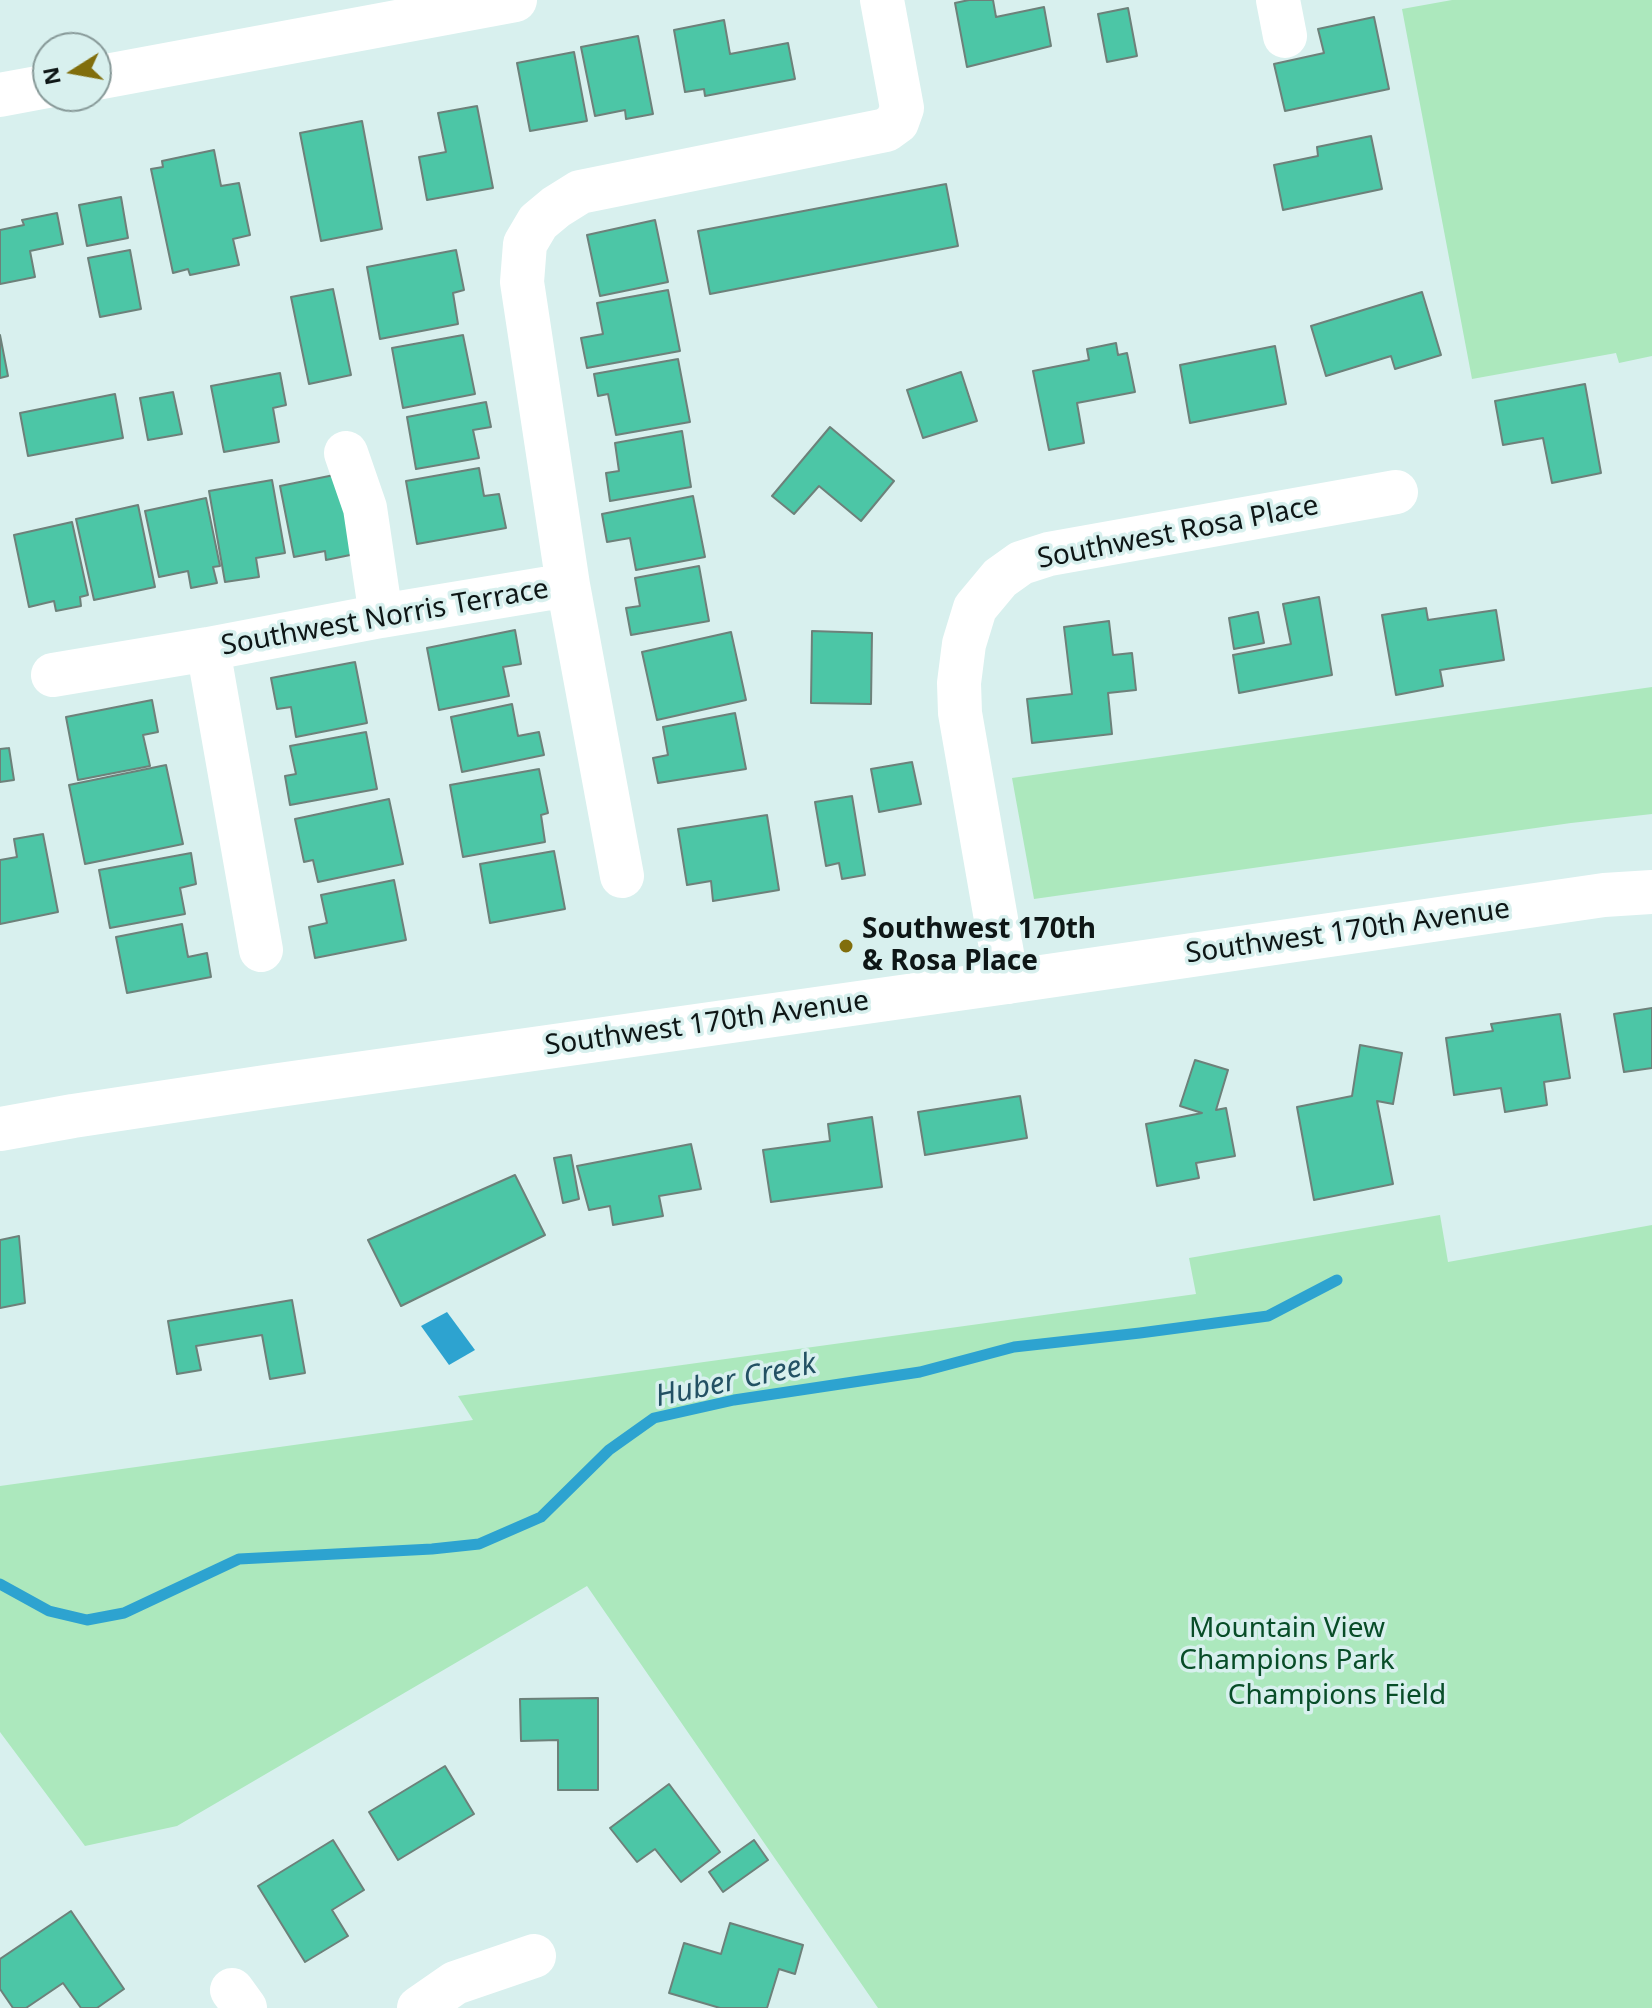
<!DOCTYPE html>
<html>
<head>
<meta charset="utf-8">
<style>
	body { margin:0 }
	#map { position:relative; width:1652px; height:2008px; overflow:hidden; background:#d8f0ee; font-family:"Noto Sans",sans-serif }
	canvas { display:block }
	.north { position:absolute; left:32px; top:32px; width:80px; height:80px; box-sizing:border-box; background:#d8f0ee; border:2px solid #879998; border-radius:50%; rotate:259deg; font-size:22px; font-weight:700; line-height:32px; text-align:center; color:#0e1616 }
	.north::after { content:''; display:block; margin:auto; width:28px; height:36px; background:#816e0c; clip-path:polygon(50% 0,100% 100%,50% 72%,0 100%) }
</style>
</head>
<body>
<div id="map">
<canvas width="1652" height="2008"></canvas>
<div class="north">N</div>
</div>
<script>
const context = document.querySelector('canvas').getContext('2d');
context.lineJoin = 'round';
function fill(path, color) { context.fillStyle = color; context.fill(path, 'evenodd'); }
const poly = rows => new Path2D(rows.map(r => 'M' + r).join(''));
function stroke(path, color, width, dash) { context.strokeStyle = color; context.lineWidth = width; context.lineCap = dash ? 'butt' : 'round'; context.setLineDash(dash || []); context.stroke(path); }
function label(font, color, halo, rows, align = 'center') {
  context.font = font + ' "Noto Sans",sans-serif'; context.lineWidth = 7; context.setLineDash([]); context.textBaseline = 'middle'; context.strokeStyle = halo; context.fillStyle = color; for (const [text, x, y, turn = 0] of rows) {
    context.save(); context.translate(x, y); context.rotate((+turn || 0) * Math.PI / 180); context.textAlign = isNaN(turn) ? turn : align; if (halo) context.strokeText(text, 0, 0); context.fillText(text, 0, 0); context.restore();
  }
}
fill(poly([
	[1452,0,1652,0,1652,356,1619,363,1616,353,1472,379,1402,9],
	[1652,687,1652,814,1571,823,1034,899,1012,778],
	[1440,1215,1448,1262,1652,1225,1652,2008,878,2008,587,1586,177,1826,85,1846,0,1732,0,1486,473,1420,458,1396,1196,1294,1189,1258]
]), '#ace8bd');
fill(poly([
	[447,1312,475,1350,449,1365,421,1326]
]), '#2da3d0');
stroke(poly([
	[0,1584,49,1611,87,1620,124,1613,239,1559,432,1549,479,1544,541,1517,609,1450,654,1418,734,1400,920,1372,1014,1347,1140,1333,1268,1316,1337,1280]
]), '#2da3d0', 11);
const building = poly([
	[969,0,993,0,996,17,1044,7,1051,46,967,67,955,3,969,0],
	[1128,8,1137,56,1107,62,1098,14,1128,8],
	[1374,17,1389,89,1285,111,1274,64,1324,53,1318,29,1374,17],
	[724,20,730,54,788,43,795,79,705,96,704,89,685,92,674,30,724,20],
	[638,36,653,114,626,119,625,110,595,116,581,47,638,36],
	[574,52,587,121,530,131,517,63,574,52],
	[477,106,493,188,427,200,419,157,446,152,438,113,477,106],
	[362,121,382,229,321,241,300,133,362,121],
	[1371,136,1382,189,1283,210,1274,165,1318,156,1317,147,1371,136],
	[214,150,221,186,239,183,250,235,233,239,239,265,190,275,188,269,173,273,151,169,163,167,162,161,214,150],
	[946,184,958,246,710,294,698,231,946,184],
	[121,197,128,238,87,246,79,205,121,197],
	[57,213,63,244,30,251,35,277,0,284,0,230,24,225,22,220,57,213],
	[655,220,668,282,600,296,587,235,655,220],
	[130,250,141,309,100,317,88,258,130,250],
	[456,250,464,290,453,293,458,324,380,339,367,267,456,250],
	[333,289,351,375,309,384,291,297,333,289],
	[668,290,680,351,587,368,581,338,603,334,597,303,668,290],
	[1422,292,1441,355,1395,369,1391,356,1326,376,1311,326,1422,292],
	[0,335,8,376,0,378,0,335],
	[463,335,475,394,403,408,392,348,463,335],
	[1116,343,1118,355,1127,353,1135,392,1077,403,1084,443,1049,450,1033,371,1089,360,1087,349,1116,343],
	[1275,346,1286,404,1190,423,1180,365,1275,346],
	[678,359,690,422,616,435,608,394,598,396,594,374,678,359],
	[961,372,977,421,923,438,907,390,961,372],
	[280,373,286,405,273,408,279,442,224,452,211,386,280,373],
	[1585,384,1601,473,1552,483,1543,438,1503,445,1495,401,1585,384],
	[173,392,182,434,148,440,140,398,173,392],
	[115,394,123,438,28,456,20,413,115,394],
	[486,402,491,427,473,430,479,458,416,469,407,417,486,402],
	[830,427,894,481,861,521,819,486,794,514,772,496,830,427],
	[682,431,691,487,610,501,606,473,619,471,615,443,682,431],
	[479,468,484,496,499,494,506,528,417,544,406,481,479,468],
	[339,474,355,554,326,560,325,551,294,557,280,486,339,474],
	[272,480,285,553,256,558,259,577,225,582,209,491,272,480],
	[693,496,705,557,636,570,630,538,607,542,602,514,693,496],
	[206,498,220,566,213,567,217,583,191,588,188,571,159,577,145,511,206,498],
	[138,505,155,587,94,600,76,519,138,505],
	[72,522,88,595,80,597,81,606,56,611,54,601,29,607,14,535,72,522],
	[699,566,709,621,631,635,626,608,640,606,635,578,699,566],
	[1319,597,1332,675,1239,693,1233,655,1291,644,1283,604,1319,597],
	[1426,608,1428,620,1496,610,1504,660,1440,670,1443,686,1396,695,1382,615,1426,608],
	[1258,612,1264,643,1234,649,1229,618,1258,612],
	[1109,621,1113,655,1132,653,1136,690,1108,693,1112,734,1032,743,1027,699,1072,694,1064,627,1109,621],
	[515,630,521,664,503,667,509,696,439,710,427,648,515,630],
	[812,631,872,633,871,704,811,703,812,631],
	[731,632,746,700,657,720,642,652,731,632],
	[355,662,367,723,296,737,291,707,277,709,271,678,355,662],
	[152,700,158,732,143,735,150,766,78,780,66,717,152,700],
	[512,704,518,736,539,732,544,755,462,772,451,717,512,704],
	[735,713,746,769,658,783,653,758,668,755,663,727,735,713],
	[366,732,377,789,290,805,285,776,296,774,290,746,366,732],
	[9,748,14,780,0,782,0,749,9,748],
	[912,762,921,804,879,812,871,769,912,762],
	[166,765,183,844,85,864,69,785,166,765],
	[539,769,548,813,541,815,545,842,463,857,450,785,539,769],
	[852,796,865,875,842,879,839,863,826,866,815,802,852,796],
	[389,799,403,864,318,882,313,860,304,862,295,819,389,799],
	[767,815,779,890,713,901,711,881,687,885,678,829,767,815],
	[43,834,58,912,0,924,0,860,17,857,14,839,43,834],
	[554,851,565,909,490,923,480,864,554,851],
	[191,853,196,884,180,888,185,914,110,928,99,870,191,853],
	[394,880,406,940,315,958,309,927,327,923,321,895,394,880],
	[182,924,188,957,207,953,211,977,127,993,116,937,182,924],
	[1652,1008,1652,1068,1624,1072,1614,1014,1652,1008],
	[1560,1014,1570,1078,1544,1082,1547,1105,1505,1112,1501,1088,1454,1095,1446,1038,1493,1031,1491,1024,1560,1014],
	[1360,1045,1402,1053,1393,1104,1377,1101,1393,1184,1314,1200,1297,1107,1352,1096,1360,1045],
	[1195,1060,1228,1070,1216,1110,1226,1108,1235,1156,1196,1163,1199,1178,1157,1186,1146,1124,1202,1113,1180,1106,1195,1060],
	[1020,1096,1027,1138,925,1155,918,1112,1020,1096],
	[872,1117,882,1187,771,1202,763,1150,830,1141,828,1124,872,1117],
	[691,1144,701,1189,659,1196,663,1216,613,1225,610,1206,589,1210,577,1166,691,1144],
	[571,1155,579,1199,563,1203,554,1158,571,1155],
	[515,1175,545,1235,401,1306,368,1240,515,1175],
	[19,1236,25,1303,0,1308,0,1240,19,1236],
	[292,1300,305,1373,270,1379,262,1335,196,1346,201,1370,177,1374,168,1321,292,1300],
	[598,1698,598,1790,558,1790,558,1740,521,1741,520,1699,598,1698],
	[445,1766,474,1814,398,1860,369,1812,445,1766],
	[669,1784,720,1852,681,1882,655,1849,637,1862,610,1828,669,1784],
	[333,1840,364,1890,332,1910,348,1936,305,1962,258,1886,333,1840],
	[754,1840,768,1860,723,1892,709,1872,754,1840],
	[71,1911,124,1989,97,2008,81,2008,63,1983,26,2008,13,2008,0,1989,0,1959,71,1911],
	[730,1923,803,1945,795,1974,779,1969,767,2008,720,2008,669,1993,684,1943,721,1954,730,1923]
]);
fill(building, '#4cc6a6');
stroke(building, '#6d817a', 2);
stroke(poly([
	[1278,0,1285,36],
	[96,78,515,0],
	[0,95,48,86],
	[346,453,365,508,381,616],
	[208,649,261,950],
	[53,675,208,649,381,616,568,585],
	[622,876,568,585,522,282,525,244,538,222,556,207,580,192,886,130,897,122,902,108,882,0],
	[1007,982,960,713,959,683,964,644,975,608,1000,578,1021,563,1049,554,1396,492],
	[232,1990,245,2008],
	[419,2008,455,1983,534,1956]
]), '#fff', 44);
stroke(poly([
	[0,1129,73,1116,272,1086,1007,982,1604,895,1652,892]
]), '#fff', 44);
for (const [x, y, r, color] of [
	[846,946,8,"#816e0c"]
]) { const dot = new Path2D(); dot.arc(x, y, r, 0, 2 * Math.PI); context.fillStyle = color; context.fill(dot); stroke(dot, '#d8f0ee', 3); }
label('28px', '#0e1616', '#d8f0ee', [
	["Southwest Rosa Place",1178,533,-11],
	["Southwest Norris Terrace",385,618,-10],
	["Southwest 170th Avenue",1348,932,-8],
	["Southwest 170th Avenue",707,1024,-8]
]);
label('bold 28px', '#0e1616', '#d8f0ee', [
	["Southwest 170th",862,930],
	["& Rosa Place",862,962]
], 'left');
label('28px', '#084d28', '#d8f0ee', [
	["Mountain View",1287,1629],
	["Champions Park",1287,1661],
	["Champions Field",1337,1696]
]);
label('italic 30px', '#235164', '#d8f0ee', [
	["Huber Creek",736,1381,-12]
]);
</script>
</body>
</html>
